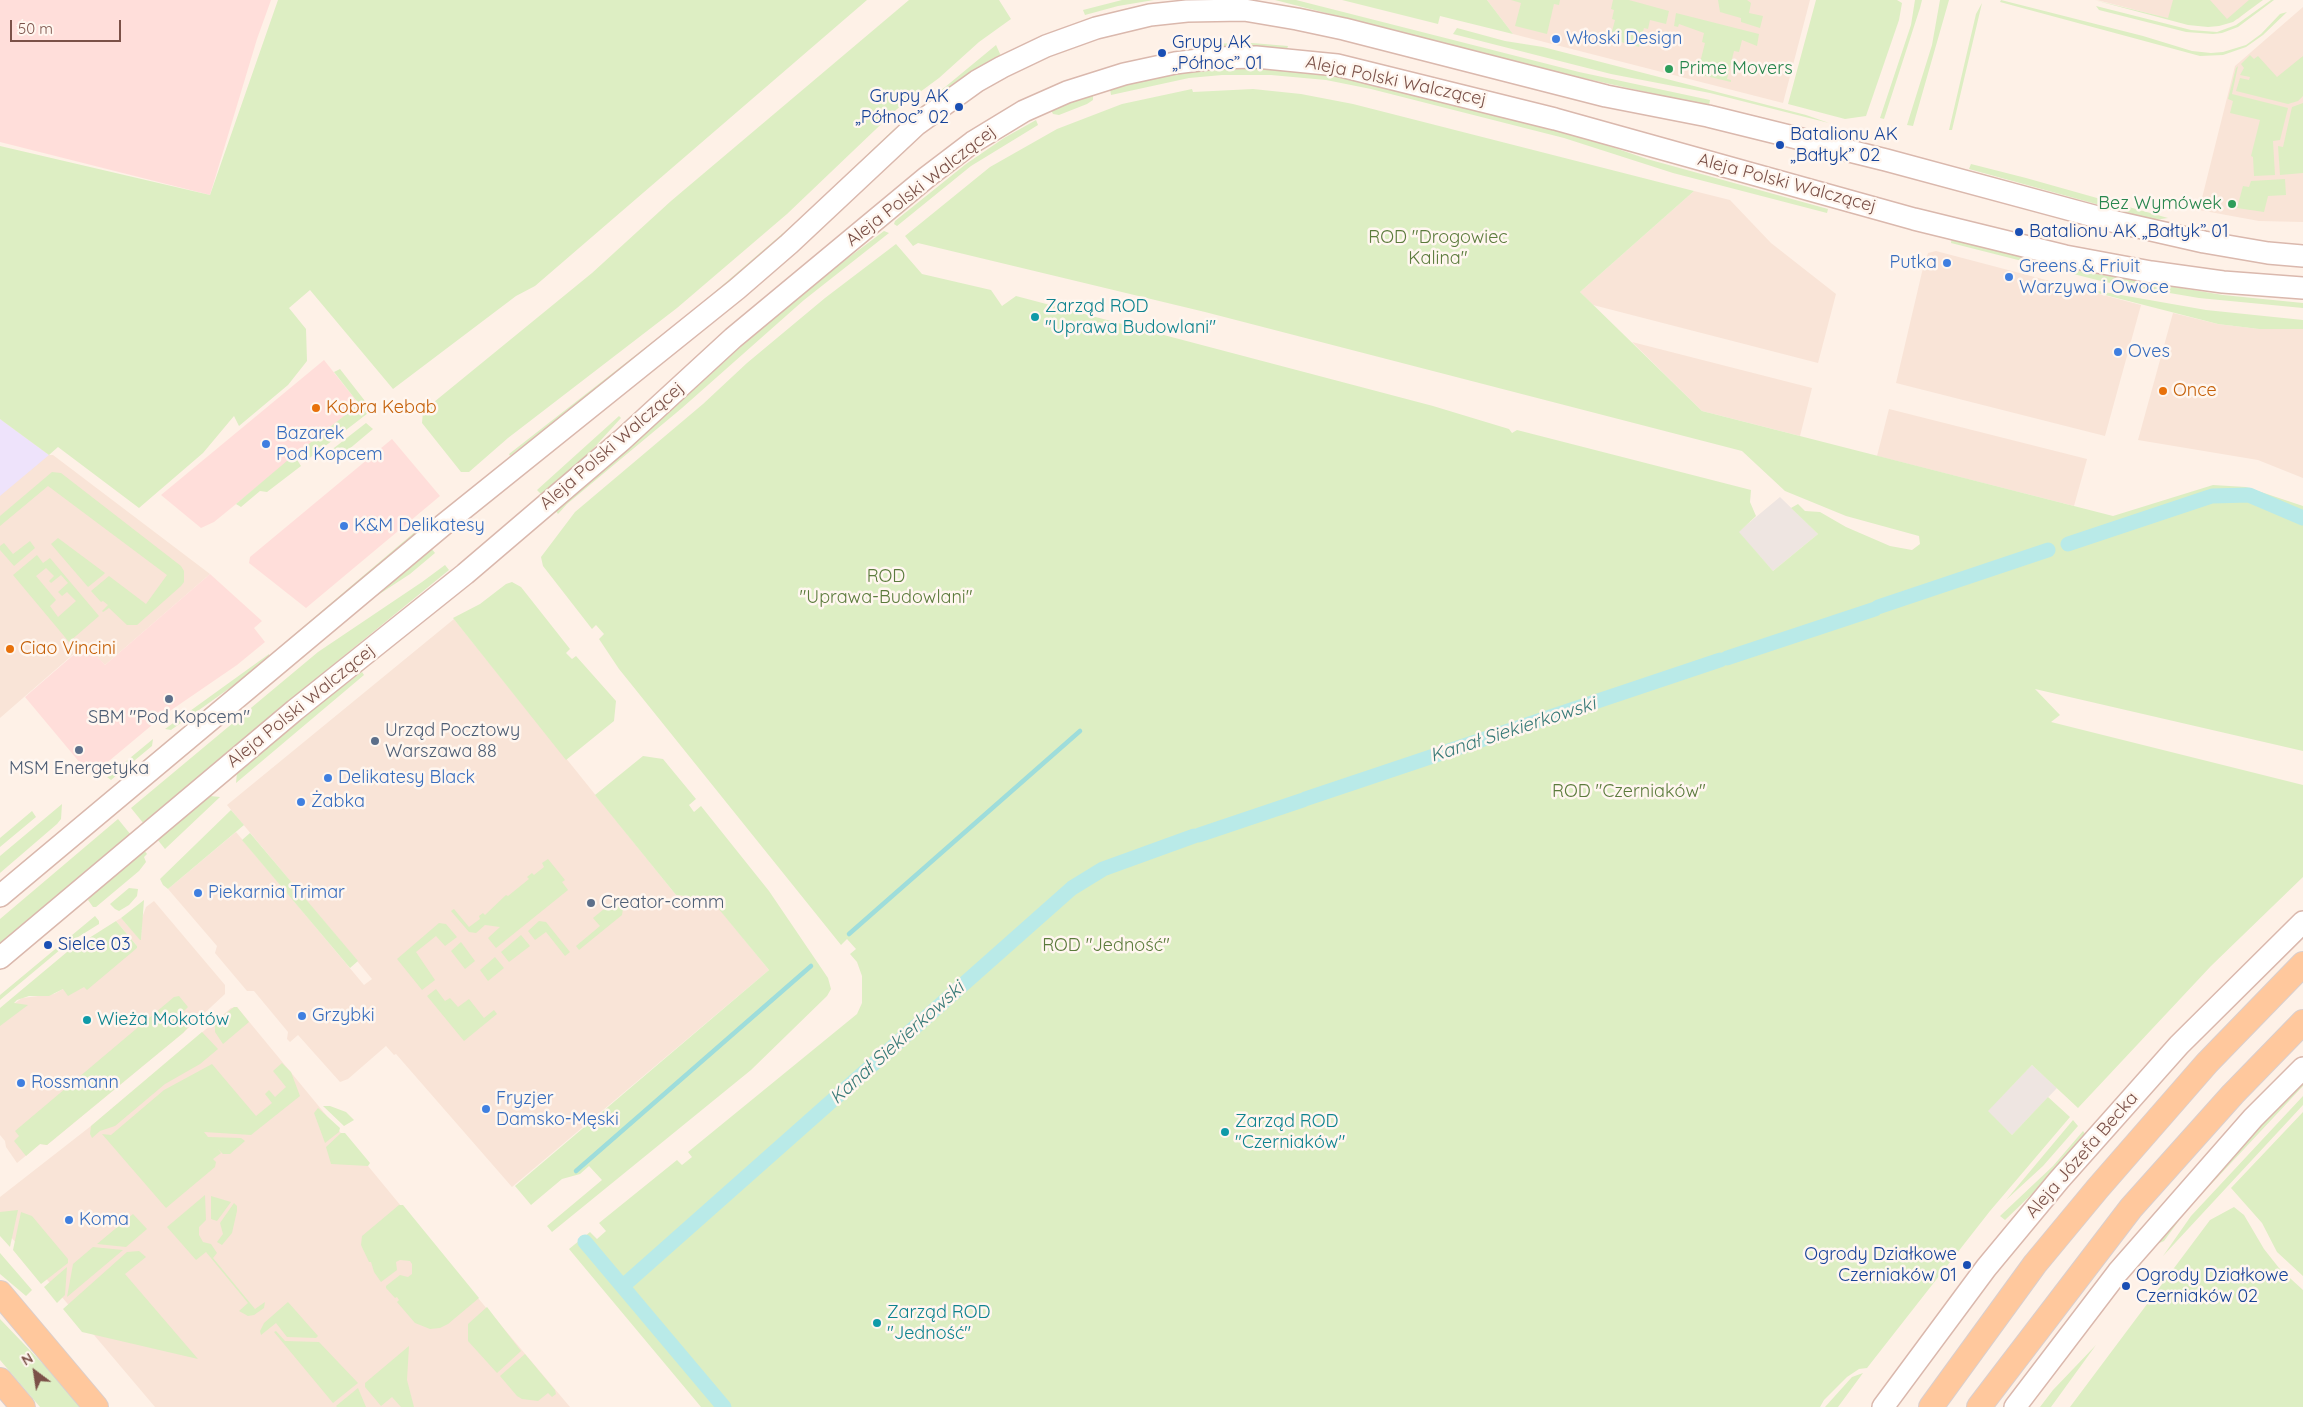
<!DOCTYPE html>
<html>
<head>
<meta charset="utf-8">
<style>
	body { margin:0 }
	#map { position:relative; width:2303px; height:1407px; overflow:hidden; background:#fef1e7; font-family:Quicksand,sans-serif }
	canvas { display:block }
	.north { position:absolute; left:10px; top:1347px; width:50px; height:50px; -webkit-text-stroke:4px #fff6ef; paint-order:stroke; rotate:329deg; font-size:14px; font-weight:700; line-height:20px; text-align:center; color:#7b5148 }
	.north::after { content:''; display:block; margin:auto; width:18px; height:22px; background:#7b5148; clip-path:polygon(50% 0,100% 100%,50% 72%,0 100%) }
	.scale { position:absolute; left:10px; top:20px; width:111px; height:22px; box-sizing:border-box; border:2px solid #7b5148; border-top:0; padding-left:6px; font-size:15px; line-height:18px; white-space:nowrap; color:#7b5148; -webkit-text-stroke:4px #fff6ef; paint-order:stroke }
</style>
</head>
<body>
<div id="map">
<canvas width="2303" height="1407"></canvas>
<div class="north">N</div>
<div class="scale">50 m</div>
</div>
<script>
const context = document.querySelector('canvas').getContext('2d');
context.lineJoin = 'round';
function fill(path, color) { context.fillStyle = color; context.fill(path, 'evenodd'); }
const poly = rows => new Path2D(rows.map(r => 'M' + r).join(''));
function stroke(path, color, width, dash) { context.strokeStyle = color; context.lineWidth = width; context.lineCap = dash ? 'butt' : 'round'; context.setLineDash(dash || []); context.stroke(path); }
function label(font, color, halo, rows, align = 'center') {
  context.font = font + ' Quicksand,sans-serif'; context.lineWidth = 5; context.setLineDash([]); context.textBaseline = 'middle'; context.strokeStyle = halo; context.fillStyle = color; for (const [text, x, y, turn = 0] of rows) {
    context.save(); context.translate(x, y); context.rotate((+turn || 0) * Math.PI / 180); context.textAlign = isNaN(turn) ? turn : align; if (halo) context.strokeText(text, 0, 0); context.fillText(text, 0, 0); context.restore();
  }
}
fill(poly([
	[1487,0,1810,0,1783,103,1513,34],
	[2097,0,2260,0,2238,19,2190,24],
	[2303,7,2303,222,2259,221,2199,210,2235,66],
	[1694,191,1730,200,1771,243,1836,294,1818,363,1593,305,1580,292],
	[1936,251,2141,305,2105,436,1896,383,1922,272,1928,253],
	[2173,313,2218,324,2259,329,2303,329,2303,478,2258,460,2138,440],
	[1632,342,1812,388,1800,436,1702,411],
	[1889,409,2087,459,2074,506,1877,456],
	[0,419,49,455,53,455,210,574,105,665,85,644,0,718],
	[454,619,676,895,699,898,708,895,769,970,512,1187,396,1054,394,1055,386,1046,348,1079,340,1082,298,1035,290,1042,287,1039,288,1032,254,991,247,991,215,953,217,946,168,889,236,832,364,985,372,979,227,805],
	[154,901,225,985,225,994,183,1033,47,1145,40,1144,17,1163,6,1147,5,1141,0,1135,0,1014,22,998,54,994,137,948,137,946,116,921,121,918,141,940,142,918,146,907],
	[237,1007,434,1246,570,1407,155,1407,0,1224,0,1197,91,1126,231,1008]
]), '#f9e4d7');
fill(poly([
	[0,0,271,0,257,39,210,195,0,142],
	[324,360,359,404,214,522,201,528,161,495],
	[392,439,440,496,306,608,249,563,250,557],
	[210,574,262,621,254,628,265,642,237,665,164,715,97,771,86,770,25,697,86,644,105,665]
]), '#ffdeda');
fill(poly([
	[1780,497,1818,534,1773,571,1738,532],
	[2032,1065,2057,1088,2012,1135,1987,1111]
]), '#eee5e1');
fill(poly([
	[0,419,49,455,0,496]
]), '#eee3fb');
fill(poly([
	[278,0,867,0,535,286,516,296,393,389,310,290,289,308,306,329,307,361,288,385,239,426,234,416,203,453,139,508,58,447,49,455,0,419,0,146,210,195],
	[909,0,999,0,1011,19,979,42,939,78,897,109,787,214,677,308,508,438,469,472,461,472,422,423,423,411,592,273,671,201],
	[1122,0,1154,0,1118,6,1085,15,1083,10],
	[1275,0,1296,0,1579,72,1710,100,1709,106,1565,74],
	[1342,0,1487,0,1513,34,1440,16,1438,24],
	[1511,0,1560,0,1559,5,1554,4,1547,34,1515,26,1521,3],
	[1613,0,1629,0,1669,11,1666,24,1650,20,1648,29,1644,28,1639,47,1610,39,1615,20,1612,19,1614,10,1611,9],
	[1718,0,1747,0,1751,3,1749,13,1763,16,1760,28,1741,22,1741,18,1720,12],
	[1816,0,1897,0,1902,3,1899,20,1866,116,1845,119,1788,104],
	[1915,0,1922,0,1920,8,1884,119,1880,118,1911,25],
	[1940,0,1949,0,1913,126,1907,125,1932,45],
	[2001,0,2143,36,2192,51,2211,53,2223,52,2246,45,2261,34,2280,14,2287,12,2263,35,2246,47,2223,55,2200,56,2000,2],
	[2094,0,2168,18,2173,0,2210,0,2227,19,2249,0,2263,0,2233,22,2219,26,2208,27,2188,25],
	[2271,0,2274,0,2238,27,2222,33,2213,34,2186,32,2099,10,2096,6,2191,30,2217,32,2236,25],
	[1982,3,1952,130,1949,130,1976,14],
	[1676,13,1759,34,1757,46,1742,40,1739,52,1734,51,1727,79,1731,80,1731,82,1697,74,1705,43,1702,42,1704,33,1679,24,1678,27,1674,26],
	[1457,28,1505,41,1543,47,1806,115,1829,123,1710,93,1611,74,1453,34],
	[1252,43,1288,46,1287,49,1259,47,1195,51,1195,44],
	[996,45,1001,56,956,83,916,113,878,146,805,217,683,321,510,456,509,454,696,308,804,215,893,130],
	[2250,55,2254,59,2258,56,2277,77,2303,56,2303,96,2298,101,2288,104,2236,91,2240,78,2249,80,2250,77,2240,75,2244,68,2241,64],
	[2238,66,2232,94,2288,108,2280,140,2273,141,2275,175,2254,176,2253,157,2251,156,2260,120,2230,113,2233,101,2228,99,2236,68],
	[1261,68,1298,70,1344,77,1415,93,1583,137,1647,159,1828,209,1827,213,1673,173,1564,138,1371,89,1326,80,1271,75,1222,75,1189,78,1111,95,1110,89,1148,79,1189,72],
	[1192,89,1193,92,1253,89,1301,94,1353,104,1694,191,1580,292,1702,411,2113,516,2213,485,2246,487,2303,506,2303,751,2035,689,2060,715,2051,722,2303,785,2303,877,2211,966,2078,1108,2032,1065,1988,1111,2012,1135,2048,1097,2070,1117,1990,1211,1867,1368,1859,1369,1847,1377,1824,1400,1820,1407,701,1407,569,1249,590,1232,597,1239,606,1231,599,1223,677,1160,682,1165,692,1157,688,1152,857,1014,862,1003,862,976,857,962,850,954,856,949,847,939,841,945,619,669,599,639,604,634,596,625,592,629,543,566,541,557,575,512,703,404,747,363,825,298,896,244,922,274,991,290,1002,306,1016,296,1433,406,1509,429,1512,433,1517,430,1751,490,1750,502,1756,516,1739,532,1773,571,1818,534,1791,508,1798,504,1805,511,1820,512,1846,527,1890,546,1912,550,1920,544,1919,536,1846,516,1785,491,1742,451,1205,312,918,243,913,246,905,236,990,167,1057,129,1122,104],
	[1093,93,1093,100,1087,104,1059,115,1053,114,1051,110],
	[2303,103,2303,173,2280,175,2278,146,2283,147,2292,107],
	[1036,120,1038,125,971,166,897,226,894,224,895,221,966,164,1004,138],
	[1971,164,2026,178,2168,218,2154,220,1969,169],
	[2285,179,2286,195,2268,196,2264,212,2237,208,2243,186,2249,187,2251,181],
	[884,231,889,233,804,300,682,408,567,504,558,514,555,510,653,427,769,321,808,288],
	[1952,236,2081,271,2223,295,2303,303,2303,308,2199,298,2105,282,1951,243],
	[2070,286,2206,310,2303,320,2303,329,2259,329,2218,324],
	[340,369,372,410,307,460,300,451,359,404,334,372],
	[619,416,621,418,581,462,542,495,537,490],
	[366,423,373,429,335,461,330,460,325,455],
	[294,455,301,466,267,492,260,491,241,507,236,504],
	[52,472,61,473,181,566,184,571,184,582,181,586,137,625,127,625,109,608,103,612,102,611,108,605,103,601,101,602,91,591,109,576,146,604,167,575,48,486,0,526,0,516],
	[416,531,418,533,290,640,284,643],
	[58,538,105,573,103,575,88,587,51,544],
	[30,541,35,548,14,566,0,550,0,546,4,543,13,554],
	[431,548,435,553,410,574,378,595,377,593],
	[37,555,43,563,50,558,99,616,69,642,13,575],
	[46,568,54,576,49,581,51,583,61,575,68,583,58,592,62,596,67,592,76,601,58,617,50,606,56,600,36,576],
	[445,565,449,570,329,668,144,824,131,808,318,652,422,582],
	[512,582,521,587,570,649,566,653,572,659,576,656,616,701,614,721,566,760,453,618,480,604,506,584],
	[269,654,269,657,241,680,171,730,165,729],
	[362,672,364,675,236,783,237,773,240,768,331,695],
	[153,739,152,746,111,780,107,777],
	[643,756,663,759,696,799,689,805,694,812,701,806,769,891,828,978,831,989,827,996,751,1070,552,1232,547,1226,602,1180,589,1166,580,1174,562,1179,531,1205,515,1186,769,970,708,896,699,898,676,895,595,795],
	[210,796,220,797,165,849,157,839],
	[62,804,61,819,57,824,0,873,0,856],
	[231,810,244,825,168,889,163,885,160,879],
	[32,811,36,817,0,847,0,838],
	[118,819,131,835,0,945,0,919],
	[250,833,358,961,350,968,242,840],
	[144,850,147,854,144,857,146,862,139,871,96,907,93,907,88,900,92,893],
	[548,859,565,880,562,882,568,890,496,948,488,938,500,927,485,925,476,933,469,932,451,911,454,909,469,927,480,919,479,916,483,913,485,915,506,895,508,896,529,879,527,877,532,873,534,875,544,867,542,863],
	[129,888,138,889,137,896,129,905,119,911,115,909,110,904],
	[144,900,141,940,140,940,121,918],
	[615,900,623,909,622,915,579,950,576,946,600,926,593,918],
	[95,916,99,921,99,924,67,944,0,1000,0,995],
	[116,921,137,946,137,948,87,990,84,987,68,996,63,989,49,996,29,996,17,1000,14,1003,28,1005,0,1026,0,1008,67,952],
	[539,921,546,922,570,952,565,956,546,932,535,940,528,931],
	[439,923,446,924,457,937,445,946,436,936,416,952,435,980,422,990,397,959],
	[521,935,530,946,509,962,501,952],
	[461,942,475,961,465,969,451,951],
	[495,957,504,968,488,981,480,970],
	[436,989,445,1001,450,998,458,1007,469,999,484,1018,494,1010,497,1014,464,1041,427,996],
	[179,996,188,1007,183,1012,191,1024,183,1033,47,1145,40,1144,26,1156,14,1141,19,1136,15,1131,174,997],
	[234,1007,237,1007,249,1022,223,1044,215,1032,215,1025,218,1020],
	[202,1032,218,1049,200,1064,165,1084,115,1126,100,1131,92,1138,90,1134,91,1126],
	[282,1063,291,1072,300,1096,251,1135,204,1132,208,1137,241,1138,245,1141,230,1154,223,1154,218,1149,221,1153,213,1159,216,1162,215,1167,166,1208,102,1134,111,1135,164,1090,212,1064,256,1116,272,1103,265,1094,269,1090,275,1097,286,1087,273,1071],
	[2303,1077,2303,1086,2186,1211,2164,1241,2153,1246],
	[2303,1096,2303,1105,2163,1256,2191,1216],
	[323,1106,330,1106,346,1112,354,1120,344,1126],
	[318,1108,340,1128,339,1132,325,1143,314,1113],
	[2303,1112,2303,1276,2277,1252,2262,1223,2231,1188],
	[2073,1120,2078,1126,2043,1166,2006,1200],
	[2083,1131,2086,1135,2055,1172,2005,1220,2000,1216,2053,1166],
	[341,1133,345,1133,370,1163,368,1166,331,1164,326,1147],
	[205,1195,206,1220,199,1227,199,1235,203,1242,211,1244,217,1253,213,1258,255,1309,265,1302,264,1308,254,1315,248,1316,239,1311,248,1303,206,1252,196,1260,167,1227],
	[211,1196,231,1202,217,1221,211,1219],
	[234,1203,237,1206,237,1211,232,1233,222,1245,217,1242,223,1234,220,1223],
	[399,1205,403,1205,479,1298,448,1324,440,1328,430,1329,415,1323,397,1302,399,1300,397,1297,395,1298,386,1288,386,1286,400,1275,408,1277,412,1274,412,1264,410,1261,400,1260,396,1262,397,1270,381,1282,374,1272,371,1262,369,1262,361,1245,362,1236],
	[2234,1207,2244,1215,2264,1249,2279,1268,2303,1290,2303,1407,2070,1407,2210,1220],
	[18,1210,10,1247,0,1236,0,1212],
	[21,1212,32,1216,68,1259,68,1263,41,1284,13,1250],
	[133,1214,147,1229,126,1247,97,1244],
	[93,1247,123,1250,67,1297,73,1264],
	[139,1251,146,1257,125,1274,198,1359,82,1332,63,1309,127,1252],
	[0,1253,32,1290,26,1296,0,1274],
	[67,1267,65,1295,57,1303,44,1287],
	[288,1302,318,1336,316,1338,287,1337,276,1323,261,1335,260,1331,264,1323],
	[487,1307,521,1351,497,1373,468,1341,468,1324],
	[0,1319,45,1366,81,1407,40,1407,0,1360],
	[276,1331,285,1341,319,1342,358,1383,333,1403,274,1332],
	[2096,1345,2051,1407,2040,1407,2053,1390],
	[409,1346,407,1380,414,1407,401,1407,392,1397,381,1406,365,1387,365,1383],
	[525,1354,555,1390,556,1394,552,1397,548,1393,538,1401,522,1399,517,1396,500,1376],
	[1863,1373,1838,1407,1825,1407,1852,1377],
	[358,1388,366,1407,337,1407,336,1406]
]), '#ddeec3');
stroke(poly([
	[849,934,1080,731],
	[576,1171,811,966]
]), '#9edddb', 4.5);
stroke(poly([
	[2068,544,2212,496,2249,495,2303,518],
	[1878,607,2048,550],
	[1727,658,1875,609],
	[1305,799,1720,660],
	[1199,835,1303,800],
	[585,1242,724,1407],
	[623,1286,1072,888,1103,869,1194,836]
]), '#b9eae8', 15);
const secondary = poly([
	[0,896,442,526,737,289,789,244,916,125,977,81,1002,67,1046,46,1096,28,1150,15,1187,11,1244,10,1297,19,1344,29,1606,96,1708,116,1886,160,2116,222,2204,242,2268,253,2303,256],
	[0,958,295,710,465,574,622,440,733,338,927,177,973,142,1024,111,1067,92,1124,74,1175,63,1215,58,1256,57,1337,65,1555,119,1914,219,2065,256,2151,272,2223,282,2303,288],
	[1883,1407,1986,1268,2059,1180,2179,1045,2303,922],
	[2015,1407,2118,1272,2253,1118,2303,1068]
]);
const primary = poly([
	[0,1293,96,1407],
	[0,1380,23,1407],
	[1931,1407,2035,1264,2098,1188,2207,1063,2303,964],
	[1979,1407,2131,1208,2233,1094,2303,1022]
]);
stroke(secondary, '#dab8ad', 24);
stroke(primary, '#dacecc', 26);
stroke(secondary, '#fff', 21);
stroke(primary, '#ffc89d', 24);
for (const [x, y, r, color] of [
	[1556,39,5,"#3f7fe0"],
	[1162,53,5,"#1a4fb4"],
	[1669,69,5,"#2e9e5b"],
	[959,107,5,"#1a4fb4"],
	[1780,145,5,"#1a4fb4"],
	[2232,204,5,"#2e9e5b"],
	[2019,232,5,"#1a4fb4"],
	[1947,263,5,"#3f7fe0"],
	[2009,277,5,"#3f7fe0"],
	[1035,317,5,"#0f9aa8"],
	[2118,352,5,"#3f7fe0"],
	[2163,391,5,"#e8710a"],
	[316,408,5,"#e8710a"],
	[266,444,5,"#3f7fe0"],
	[344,526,5,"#3f7fe0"],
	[10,649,5,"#e8710a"],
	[169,699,5,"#5c6f8a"],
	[375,741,5,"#5c6f8a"],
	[79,750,5,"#5c6f8a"],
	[328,778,5,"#3f7fe0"],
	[301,802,5,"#3f7fe0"],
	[198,893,5,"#3f7fe0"],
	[591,903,5,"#5c6f8a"],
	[48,945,5,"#1a4fb4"],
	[302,1016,5,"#3f7fe0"],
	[87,1020,5,"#0f9aa8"],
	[21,1083,5,"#3f7fe0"],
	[486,1109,5,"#3f7fe0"],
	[1225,1132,5,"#0f9aa8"],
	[69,1220,5,"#3f7fe0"],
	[1967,1265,5,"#1a4fb4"],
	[2126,1286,5,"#1a4fb4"],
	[877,1323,5,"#0f9aa8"]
]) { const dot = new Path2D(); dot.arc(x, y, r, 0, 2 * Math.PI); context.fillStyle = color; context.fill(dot); stroke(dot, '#fff6ef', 2); }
label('18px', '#366cbe', '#fff6ef', [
	["Włoski Design",1566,39],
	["Putka",1937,263,"right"],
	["Greens & Friuit",2019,267],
	["Warzywa i Owoce",2019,288],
	["Oves",2128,352],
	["Bazarek",276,434],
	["Pod Kopcem",276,455],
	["K&M Delikatesy",354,526],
	["Delikatesy Black",338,778],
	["Żabka",311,802],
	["Piekarnia Trimar",208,893],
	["Grzybki",312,1016],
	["Rossmann",31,1083],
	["Fryzjer",496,1099],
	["Damsko-Męski",496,1120],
	["Koma",79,1220]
], 'left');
label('18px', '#164399', '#fff6ef', [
	["Grupy AK",1172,43],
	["„Północ” 01",1172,64],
	["Grupy AK",949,97,"right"],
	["„Północ” 02",949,118,"right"],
	["Batalionu AK",1790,135],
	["„Bałtyk” 02",1790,156],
	["Batalionu AK „Bałtyk” 01",2029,232],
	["Sielce 03",58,945],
	["Ogrody Działkowe",1957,1255,"right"],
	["Czerniaków 01",1957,1276,"right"],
	["Ogrody Działkowe",2136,1276],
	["Czerniaków 02",2136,1297]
], 'left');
label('18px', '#27864d', '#fff6ef', [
	["Prime Movers",1679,69],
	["Bez Wymówek",2222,204,"right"]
], 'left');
label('18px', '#7b5148', '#fff6ef', [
	["Aleja Polski Walczącej",1396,81,12],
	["Aleja Polski Walczącej",1787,183,15],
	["Aleja Polski Walczącej",921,186,-38],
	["Aleja Polski Walczącej",612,446,-41],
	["Aleja Polski Walczącej",301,706,-39],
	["Aleja Józefa Becka",2082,1155,-49]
]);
label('18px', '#5b7b3c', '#fff6ef', [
	["ROD \"Drogowiec",1438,238],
	["Kalina\"",1438,259],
	["ROD",886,577],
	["\"Uprawa-Budowlani\"",886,598],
	["ROD \"Czerniaków\"",1629,792],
	["ROD \"Jedność\"",1106,946]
]);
label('18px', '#0d838f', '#fff6ef', [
	["Zarząd ROD",1045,307],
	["\"Uprawa Budowlani\"",1045,328],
	["Wieża Mokotów",97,1020],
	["Zarząd ROD",1235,1122],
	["\"Czerniaków\"",1235,1143],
	["Zarząd ROD",887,1313],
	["\"Jedność\"",887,1334]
], 'left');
label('18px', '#c56008', '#fff6ef', [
	["Once",2173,391],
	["Kobra Kebab",326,408],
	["Ciao Vincini",20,649]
], 'left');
label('18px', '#4e5e75', '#fff6ef', [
	["SBM \"Pod Kopcem\"",169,718],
	["Urząd Pocztowy",385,731,"left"],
	["Warszawa 88",385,752,"left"],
	["MSM Energetyka",79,769],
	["Creator-comm",601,903,"left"]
]);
label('italic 19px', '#387a78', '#fff6ef', [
	["Kanał Siekierkowski",1513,730,-18],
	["Kanał Siekierkowski",897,1043,-42]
]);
</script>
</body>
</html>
